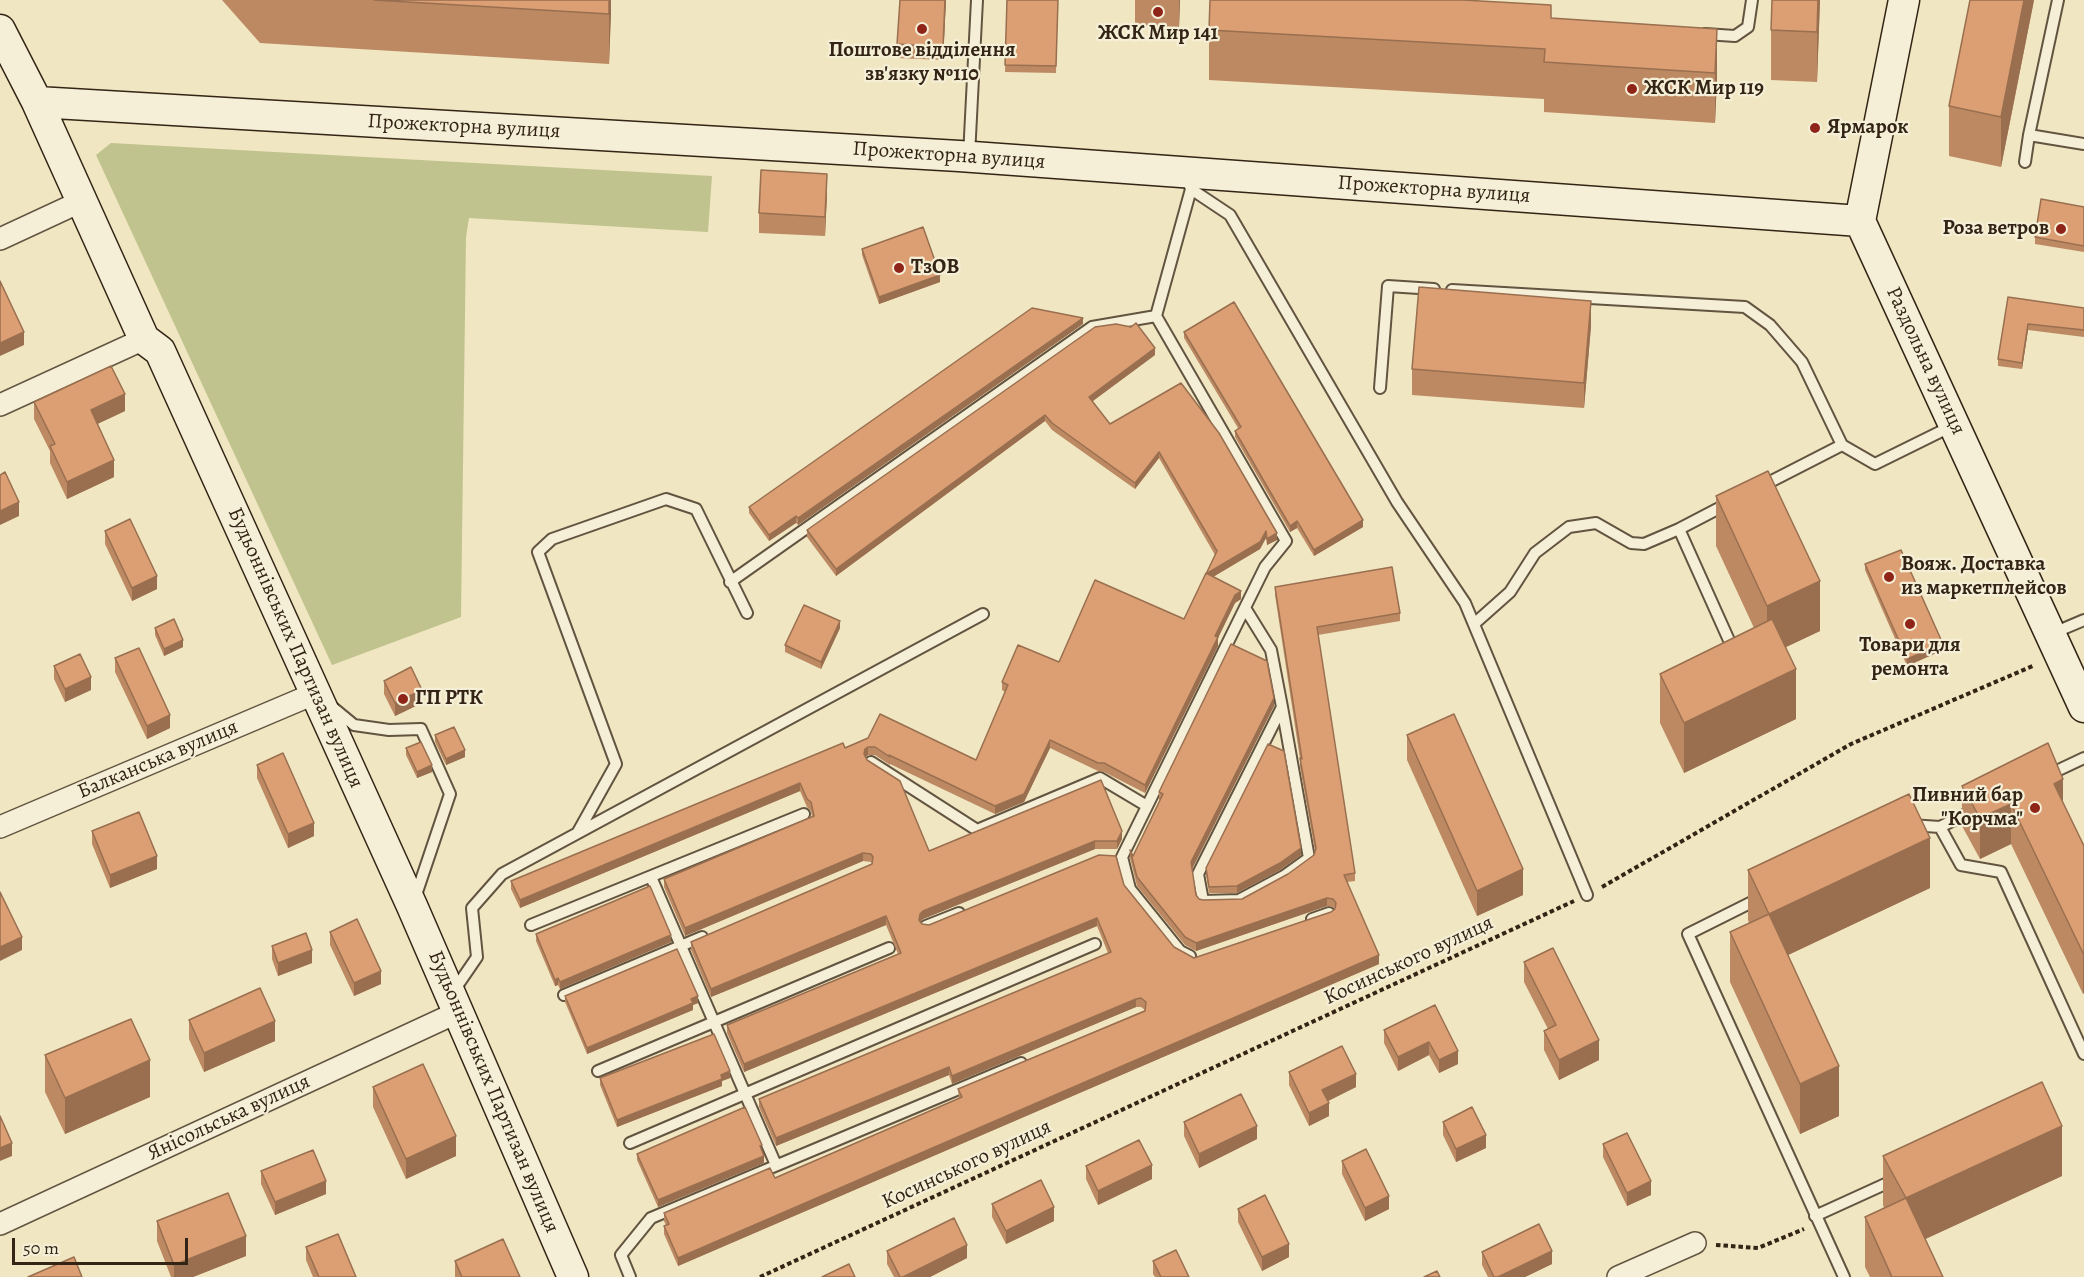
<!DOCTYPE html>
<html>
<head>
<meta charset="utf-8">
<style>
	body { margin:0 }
	#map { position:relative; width:2084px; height:1277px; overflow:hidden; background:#f0e6c1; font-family:Alegreya,serif }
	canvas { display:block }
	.scale { position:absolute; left:12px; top:1238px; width:176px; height:27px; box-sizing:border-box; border:3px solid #332415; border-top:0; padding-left:8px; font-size:18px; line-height:21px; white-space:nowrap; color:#332415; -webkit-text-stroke:4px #f5efd7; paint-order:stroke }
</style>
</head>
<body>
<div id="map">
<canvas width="2084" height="1277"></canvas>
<div class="scale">50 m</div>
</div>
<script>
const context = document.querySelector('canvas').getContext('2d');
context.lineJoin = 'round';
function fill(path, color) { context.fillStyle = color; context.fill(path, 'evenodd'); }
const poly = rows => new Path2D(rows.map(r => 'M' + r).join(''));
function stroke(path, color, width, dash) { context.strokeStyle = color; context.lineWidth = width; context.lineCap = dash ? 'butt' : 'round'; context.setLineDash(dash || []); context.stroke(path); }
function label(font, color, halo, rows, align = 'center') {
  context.font = font + ' Alegreya,serif'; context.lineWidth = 4.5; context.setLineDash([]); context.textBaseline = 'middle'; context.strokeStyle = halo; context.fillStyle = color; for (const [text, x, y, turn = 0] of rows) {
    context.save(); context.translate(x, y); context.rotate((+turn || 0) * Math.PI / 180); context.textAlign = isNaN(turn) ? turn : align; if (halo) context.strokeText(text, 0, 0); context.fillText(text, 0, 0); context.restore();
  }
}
fill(poly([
	[111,143,712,176,708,232,469,218,466,237,461,617,332,665,96,155]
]), '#c0c38e');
const lane = poly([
	[1705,34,1735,36,1748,27,1752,0],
	[2029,135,2058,0],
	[969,156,977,0],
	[2025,162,2029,135,2084,144],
	[1191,189,1230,215,1397,502,1465,603,1587,895],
	[1452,290,1745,307,1770,325,1802,362,1842,445],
	[1156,316,1286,541,1265,567,1122,857,1130,889,1180,951,1190,956],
	[1380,388,1388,286,1434,289],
	[1760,487,1842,445,1875,464,1954,425],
	[1727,504,1679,529,1732,647],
	[730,582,1092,327,1156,316,1191,189,1189,184],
	[1245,608,1271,650,1282,707,1309,858,1284,876,1239,900,1203,901,1198,874,1282,707],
	[1474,624,1510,592,1535,553,1569,527,1596,523,1631,543,1644,544,1679,529],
	[2051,634,2084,620],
	[331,706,354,725,389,730,421,729,450,794,415,898],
	[871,762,977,830,1100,778,1147,806],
	[2048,775,2084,758],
	[1910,825,1940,827,1974,810],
	[1940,827,1961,865,2001,872,2084,1054],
	[578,832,616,764,538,552,552,539,666,499,696,509,747,613],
	[651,877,776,1165],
	[1758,899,1688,934,1844,1277],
	[1312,919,1329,913],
	[531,925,804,814],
	[926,926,959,913],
	[453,992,477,957,472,908,502,874,983,614],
	[564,995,702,937],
	[598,1071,889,948],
	[630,1143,1095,944],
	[1815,1216,1894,1180],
	[630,1277,621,1255,651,1218,1021,1063]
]);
const street = poly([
	[0,239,82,201],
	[0,405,144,339],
	[0,827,316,693],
	[0,1224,458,1012],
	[1618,1277,1695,1243]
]);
const secondary = poly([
	[1904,0,1860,221,2084,707],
	[0,30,37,102,144,339,160,351,412,906,573,1277],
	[37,102,959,156,1860,221]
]);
stroke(lane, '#625440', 14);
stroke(street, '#625440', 24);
stroke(secondary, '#332415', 33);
stroke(poly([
	[1602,887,1851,744,2035,665],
	[1716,1245,1758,1248,1804,1229],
	[760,1277,1574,901]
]), '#332415', 4, [4.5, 3]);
stroke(lane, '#f5efd7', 10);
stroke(street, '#f5efd7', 21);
stroke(secondary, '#f5efd7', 30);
fill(poly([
	[222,0,611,0,609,64,260,43],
	[946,0,943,60,897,58,897,44],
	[1007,0,1058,0,1056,73,1005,72],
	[1135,0,1180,0,1179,27,1135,25],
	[1820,0,1817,82,1771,80,1771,30],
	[2034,0,2001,167,1949,156,1949,106],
	[1551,18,1717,29,1717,79,1715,123,1544,112,1544,99,1209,80,1209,30],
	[827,193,825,236,759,233,759,213],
	[2084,207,2084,252,2035,244,2035,237],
	[862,249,940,282,879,304,862,255],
	[2008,297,2084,308,2084,337,2028,330,2022,369,1998,366,1998,359],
	[1083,324,798,525,796,523,769,541,749,513,749,507],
	[1591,326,1584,408,1412,395,1412,369],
	[1184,332,1363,527,1314,556,1297,528,1290,532,1235,437,1235,431,1238,428,1184,338],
	[1155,355,1092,401,1110,424,1181,383,1277,540,1267,545,1266,538,1260,549,1213,577,1241,599,1235,603,1218,638,1218,646,1145,793,1104,772,1098,771,1050,748,1024,802,995,814,890,764,890,765,875,755,868,755,865,757,929,851,1122,839,1117,849,1095,849,923,919,920,922,922,924,929,925,1124,885,1174,947,1194,958,1331,912,1335,909,1333,907,1327,906,1196,951,1185,945,1137,886,1130,858,1130,850,1133,856,1160,800,1159,800,1159,792,1274,706,1192,869,1196,895,1199,899,1203,900,1242,899,1288,874,1314,855,1315,851,1300,767,1300,759,1275,595,1275,587,1400,613,1400,621,1318,635,1355,873,1355,881,1347,882,1379,964,678,1266,664,1234,664,1226,666,1225,664,1221,664,1213,775,1178,959,1099,958,1089,1145,1010,1141,1007,1136,1007,952,1084,949,1075,776,1146,759,1107,759,1099,1108,953,1097,926,744,1072,727,1033,727,1025,898,954,886,925,711,997,691,950,691,942,872,864,871,862,863,861,685,936,664,887,664,879,812,817,811,811,807,807,800,791,520,908,511,889,511,881,868,738,976,760,1005,692,1002,690,1002,682,1184,619,1215,555,1159,458,1135,489,1052,430,1045,421,836,576,807,537,807,530],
	[34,402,125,411,97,424,114,477,67,499,50,463,50,451,34,419],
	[1716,496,1820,631,1786,647,1796,719,1684,773,1660,723,1660,674,1754,628,1716,546],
	[105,531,157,589,132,601,105,544],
	[1865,564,1943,650,1907,666,1865,570],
	[155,628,183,647,164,656,155,635],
	[840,628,821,669,785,652,785,645],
	[115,658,170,728,147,739,115,672],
	[54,666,91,690,65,702,54,679],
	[384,681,422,703,395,716,384,694],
	[435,735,465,757,446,765,435,742],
	[1407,735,1523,895,1477,916,1407,760],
	[406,748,432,772,417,778,406,755],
	[257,765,314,836,288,848,257,778],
	[1962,786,2063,803,2084,846,2083,994,2011,844,1980,859,1962,826],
	[92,831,157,869,110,888,92,844],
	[1301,855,1280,870,1237,893,1209,893,1206,875,1206,868],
	[1748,870,1930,888,1788,955,1839,1116,1800,1134,1730,982,1730,932,1749,923,1748,920],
	[330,932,381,984,354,996,330,945],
	[536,934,671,942,560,989,558,985,555,986,536,941],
	[272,946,312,963,278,976,272,959],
	[1524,962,1599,1060,1559,1080,1544,1050,1544,1031,1548,1029,1524,982],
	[565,996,698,1003,693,1005,693,1010,587,1054,565,1002],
	[1435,1005,1458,1064,1439,1073,1429,1055,1398,1071,1384,1043,1384,1030],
	[189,1020,275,1041,204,1072,189,1039],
	[45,1055,150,1097,65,1134,45,1092],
	[1289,1072,1356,1087,1328,1101,1329,1116,1309,1126,1289,1085],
	[600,1078,730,1078,722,1081,722,1086,617,1127,600,1085],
	[373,1087,456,1156,406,1179,373,1107],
	[1184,1122,1257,1139,1199,1168,1184,1136],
	[1443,1122,1486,1148,1456,1162,1443,1135],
	[1603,1144,1651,1195,1627,1206,1603,1157],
	[762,1151,764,1163,658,1207,637,1160,637,1154],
	[1883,1156,2062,1176,1925,1239,1943,1277,1870,1277,1865,1267,1865,1217,1884,1208,1883,1205],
	[1342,1161,1389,1209,1365,1221,1342,1174],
	[1086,1166,1152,1179,1098,1205,1086,1179],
	[261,1171,326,1194,275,1215,261,1184],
	[992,1204,1054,1221,1006,1244,992,1217],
	[1238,1209,1289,1257,1262,1271,1238,1222],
	[157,1221,246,1256,193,1277,171,1277,157,1241],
	[306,1247,356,1277,313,1277,306,1260],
	[887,1251,967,1258,930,1277,894,1277,887,1264],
	[1482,1252,1552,1264,1525,1277,1488,1277,1482,1265],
	[455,1261,520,1277,455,1277],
	[1153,1261,1189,1277,1155,1277,1153,1274]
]), '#bc8963');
fill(poly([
	[609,0,611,0,611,15,609,64],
	[945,0,946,0,943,60,943,47],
	[1179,0,1180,0,1179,27],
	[1818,0,1820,0,1817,82,1817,32],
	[2024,0,2034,0,2001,167,2001,117],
	[1717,29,1717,79,1715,123,1715,73],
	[827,174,827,193,825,236,825,217],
	[940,275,940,282,879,304,879,297],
	[1591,301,1591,326,1584,408,1584,383],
	[1083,318,1083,324,798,525,798,518],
	[2028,324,2028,330,2022,369,2022,363],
	[24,332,24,345,0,356,0,343],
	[1155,348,1155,355,1089,404,1089,397],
	[125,394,125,411,91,427,91,410],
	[1045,415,1045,421,836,576,836,569],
	[1159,452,1159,458,1135,489,1135,483],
	[114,460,114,477,67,499,67,482],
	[19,502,19,516,0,525,0,511],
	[796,516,796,523,769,541,769,535],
	[1363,520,1363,527,1314,556,1314,550],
	[1297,521,1297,528,1290,532,1290,526],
	[1266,531,1266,538,1260,549,1206,581,1206,574],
	[1277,533,1277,540,1267,545,1267,539],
	[157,576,157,589,132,601,132,588],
	[1820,581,1820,631,1767,656,1767,606],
	[1241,591,1241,599,1235,603,1218,638,1218,646,1145,793,1145,785,1215,636,1235,595],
	[840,621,840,628,821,669,821,662],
	[183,640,183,647,164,656,164,649],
	[1943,644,1943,650,1907,666,1907,659],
	[1796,669,1796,719,1684,773,1684,723],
	[91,677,91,690,65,702,65,689],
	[422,690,422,703,395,716,395,703],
	[1274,698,1274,706,1191,871,1191,862],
	[170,715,170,728,147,739,147,726],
	[1050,740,1050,748,1024,802,995,814,995,806],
	[868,747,868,755,865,758,864,754,865,749],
	[465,750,465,757,446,765,446,759],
	[432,765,432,772,417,778,417,772],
	[2063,779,2063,819,2054,784],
	[800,783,800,791,520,908,520,900],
	[2011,804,2011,844,1980,859,1980,818],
	[314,823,314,836,288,848,288,834],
	[1122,831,1122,839,1117,849,1117,841],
	[1930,838,1930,888,1769,964,1769,914],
	[1095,841,1095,849,923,919,920,922,919,920,920,914,923,911],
	[1301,848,1301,855,1280,870,1237,893,1237,886],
	[863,853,863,861,685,936,685,928],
	[157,856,157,869,110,888,110,875],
	[1523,869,1523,895,1477,916,1477,891],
	[1327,898,1327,906,1196,951,1196,943],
	[886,916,886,925,711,997,711,989],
	[1097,918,1097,926,744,1072,744,1064],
	[671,935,671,942,560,989,560,982],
	[22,937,22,950,0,961,0,947],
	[312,950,312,963,278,976,278,963],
	[2083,953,2084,953,2084,993,2083,994],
	[1379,955,1379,964,678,1266,678,1258],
	[381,971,381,984,354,996,354,983],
	[558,978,558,985,555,986,555,980],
	[698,996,698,1003,693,1005,693,1010,587,1054,587,1048],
	[1136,999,1136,1007,952,1084,952,1076],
	[275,1021,275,1041,204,1072,204,1053],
	[1599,1040,1599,1060,1559,1080,1559,1060],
	[1429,1042,1429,1055,1398,1071,1398,1057],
	[1458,1051,1458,1064,1439,1073,1439,1060],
	[150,1060,150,1097,65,1134,65,1098],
	[1839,1066,1839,1116,1800,1134,1800,1084],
	[949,1067,949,1075,776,1146,776,1138],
	[730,1071,730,1078,722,1081,722,1086,617,1127,617,1120],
	[1356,1074,1356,1087,1322,1104,1322,1090],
	[1329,1103,1329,1116,1309,1126,1309,1113],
	[1257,1126,1257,1139,1199,1168,1199,1154],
	[2062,1126,2062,1176,1906,1248,1906,1198],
	[1486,1135,1486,1148,1456,1162,1456,1149],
	[456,1136,456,1156,406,1179,406,1159],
	[12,1143,12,1156,0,1161,0,1148],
	[764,1156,764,1163,658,1207,658,1200],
	[1152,1165,1152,1179,1098,1205,1098,1191],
	[326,1181,326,1194,275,1215,275,1202],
	[1651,1181,1651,1195,1627,1206,1627,1193],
	[1389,1196,1389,1209,1365,1221,1365,1208],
	[1054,1207,1054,1221,1006,1244,1006,1231],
	[246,1236,246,1256,193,1277,174,1277,174,1265],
	[1289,1244,1289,1257,1262,1271,1262,1257],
	[967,1245,967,1258,930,1277,903,1277],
	[1552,1251,1552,1264,1525,1277,1498,1277]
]), '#996f50');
const building = poly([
	[374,0,609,0,609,14,374,0],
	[900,0,945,0,943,47,897,44,900,0],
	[1007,0,1058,0,1056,66,1005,65,1007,0],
	[1210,0,1463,0,1551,5,1551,18,1717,29,1715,73,1544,62,1545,49,1209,30,1210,0],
	[1772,0,1818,0,1817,32,1771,30,1772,0],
	[1970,0,2024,0,2001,117,1949,106,1970,0],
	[761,170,827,174,825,217,759,213,761,170],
	[2041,199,2084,207,2084,246,2035,237,2041,199],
	[923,227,940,275,879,297,862,249,923,227],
	[0,281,24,332,0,343,0,281],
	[1419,287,1591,301,1584,383,1412,369,1419,287],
	[2008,297,2084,308,2084,330,2028,324,2022,363,1998,359,2008,297],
	[1234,302,1363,520,1314,550,1297,521,1290,526,1235,431,1241,427,1184,332,1234,302],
	[1032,308,1083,318,798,518,796,516,769,535,749,507,1032,308],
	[1136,323,1155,348,1089,397,1110,424,1181,383,1219,433,1277,533,1267,539,1266,531,1260,542,1206,574,1217,551,1159,452,1135,483,1052,423,1045,415,836,569,807,530,1095,327,1116,324,1131,327,1136,323],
	[111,366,125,394,91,410,114,460,67,482,50,446,55,444,34,402,111,366],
	[1768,471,1820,581,1767,606,1716,496,1768,471],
	[5,472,19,502,0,511,0,475,5,472],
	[130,519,157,576,132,588,105,531,130,519],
	[1901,550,1943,644,1907,659,1865,564,1901,550],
	[1392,567,1400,613,1317,627,1355,873,1344,875,1379,955,678,1258,664,1226,669,1224,664,1213,770,1168,775,1178,962,1097,958,1089,1145,1011,1146,1002,1141,998,1136,999,952,1076,949,1067,776,1138,759,1099,1111,952,1097,918,744,1064,727,1025,901,953,886,916,711,989,691,942,872,864,873,857,871,854,863,853,685,928,664,879,814,816,811,802,807,799,800,783,520,900,511,881,843,743,845,748,868,738,880,714,976,760,1008,685,1002,682,1018,645,1059,662,1095,580,1184,619,1206,573,1241,591,1235,595,1215,636,1218,637,1145,785,1104,763,1098,763,1050,740,1024,794,995,806,889,755,890,757,875,747,868,747,865,749,864,754,867,760,900,781,929,851,1101,780,1122,831,1117,841,1095,841,923,911,920,914,919,920,922,924,929,925,1099,855,1116,856,1124,885,1174,947,1194,958,1331,912,1335,909,1336,903,1333,899,1327,898,1196,943,1185,937,1137,877,1130,850,1133,856,1163,794,1159,792,1231,644,1267,661,1274,698,1191,862,1196,895,1199,899,1203,900,1242,899,1288,874,1314,855,1316,848,1300,758,1302,759,1275,587,1392,567],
	[804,605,840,621,821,662,785,645,804,605],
	[174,619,183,640,164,649,155,628,174,619],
	[1772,619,1796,669,1684,723,1660,674,1772,619],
	[139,648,170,715,147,726,115,658,139,648],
	[80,654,91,677,65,689,54,666,80,654],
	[411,667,422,690,395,703,384,681,411,667],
	[1454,714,1523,869,1477,891,1407,735,1454,714],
	[454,727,465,750,446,759,435,735,454,727],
	[421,742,432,765,417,772,406,748,421,742],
	[2048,743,2063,779,2054,784,2084,846,2084,953,2083,953,2011,804,1980,818,1962,786,2048,743],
	[1268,744,1284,751,1301,848,1280,863,1237,886,1209,887,1206,868,1268,744],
	[283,753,314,823,288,834,257,765,283,753],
	[1909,794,1930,838,1769,914,1748,870,1909,794],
	[139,812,157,856,110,875,92,831,139,812],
	[650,886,671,935,560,982,558,978,555,980,536,934,650,886],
	[0,892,22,937,0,947,0,892],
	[1769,914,1839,1066,1800,1084,1730,932,1769,914],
	[357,919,381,971,354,983,330,932,357,919],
	[306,933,312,950,278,963,272,946,306,933],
	[1553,948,1599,1040,1559,1060,1544,1031,1556,1025,1524,962,1553,948],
	[677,949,698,996,691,999,693,1003,587,1048,565,996,677,949],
	[260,988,275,1021,204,1053,189,1020,260,988],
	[1435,1005,1458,1051,1439,1060,1429,1042,1398,1057,1384,1030,1435,1005],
	[131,1019,150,1060,65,1098,45,1055,131,1019],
	[714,1034,730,1071,721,1075,722,1079,617,1120,600,1078,714,1034],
	[1342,1046,1356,1074,1322,1090,1329,1103,1309,1113,1289,1072,1342,1046],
	[423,1064,456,1136,406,1159,373,1087,423,1064],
	[2042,1082,2062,1126,1906,1198,1883,1156,2042,1082],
	[1241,1094,1257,1126,1199,1154,1184,1122,1241,1094],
	[745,1107,762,1145,760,1146,764,1156,658,1200,637,1154,745,1107],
	[1472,1107,1486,1135,1456,1149,1443,1122,1472,1107],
	[0,1116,12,1143,0,1148,0,1116],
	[1627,1133,1651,1181,1627,1193,1603,1144,1627,1133],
	[1139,1140,1152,1165,1098,1191,1086,1166,1139,1140],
	[1366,1149,1389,1196,1365,1208,1342,1161,1366,1149],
	[313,1150,326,1181,275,1202,261,1171,313,1150],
	[1041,1180,1054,1207,1006,1231,992,1204,1041,1180],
	[228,1193,246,1236,174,1265,157,1221,228,1193],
	[1265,1195,1289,1244,1262,1257,1238,1209,1265,1195],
	[1906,1198,1943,1277,1892,1277,1865,1217,1906,1198],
	[954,1218,967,1245,903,1277,900,1277,887,1251,954,1218],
	[1539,1224,1552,1251,1498,1277,1494,1277,1482,1252,1539,1224],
	[338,1234,356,1277,319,1277,306,1247,338,1234],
	[503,1239,520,1277,462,1277,455,1261,503,1239],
	[1176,1250,1189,1277,1161,1277,1153,1261,1176,1250],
	[74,1257,82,1277,28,1277,74,1257],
	[849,1264,855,1277,822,1277,849,1264],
	[1437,1271,1440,1277,1424,1277,1437,1271]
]);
fill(building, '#db9f73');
stroke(building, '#996f50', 1.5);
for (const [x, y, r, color] of [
	[1158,12,6,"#8f2418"],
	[922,29,6,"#8f2418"],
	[1632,89,6,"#8f2418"],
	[1815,128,6,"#8f2418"],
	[2061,229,6,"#8f2418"],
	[899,268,6,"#8f2418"],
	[1889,577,6,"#8f2418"],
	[1910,624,6,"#8f2418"],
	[403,699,6,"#8f2418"],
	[2035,808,6,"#8f2418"]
]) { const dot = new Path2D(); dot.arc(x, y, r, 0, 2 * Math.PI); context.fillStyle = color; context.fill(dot); stroke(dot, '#f5efd7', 2); }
label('bold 21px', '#332415', '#f5efd7', [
	["ЖСК Мир 141",1158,34,"center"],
	["Поштове відділення",922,51,"center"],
	["зв'язку №110",922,75,"center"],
	["ЖСК Мир 119",1644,89],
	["Ярмарок",1827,128],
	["Роза ветров",2049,229,"right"],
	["ТзОВ",911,268],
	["Вояж. Доставка",1901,565],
	["из маркетплейсов",1901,589],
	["Товари для",1910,646,"center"],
	["ремонта",1910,670,"center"],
	["ГП РТК",415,699],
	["Пивний бар",2023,796,"right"],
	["\"Корчма\"",2023,820,"right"]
], 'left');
label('21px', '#332415', '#f5efd7', [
	["Прожекторна вулиця",464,127,3],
	["Прожекторна вулиця",949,156,4],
	["Прожекторна вулиця",1434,190,4],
	["Раздольна вулиця",1925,361,65],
	["Будьоннівських Партизан вулиця",295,648,66],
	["Балканська вулиця",158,760,-23],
	["Косинського вулиця",1409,961,-25],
	["Будьоннівських Партизан вулиця",493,1092,67],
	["Янісольська вулиця",229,1118,-25],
	["Косинського вулиця",967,1165,-25]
]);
</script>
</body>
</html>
